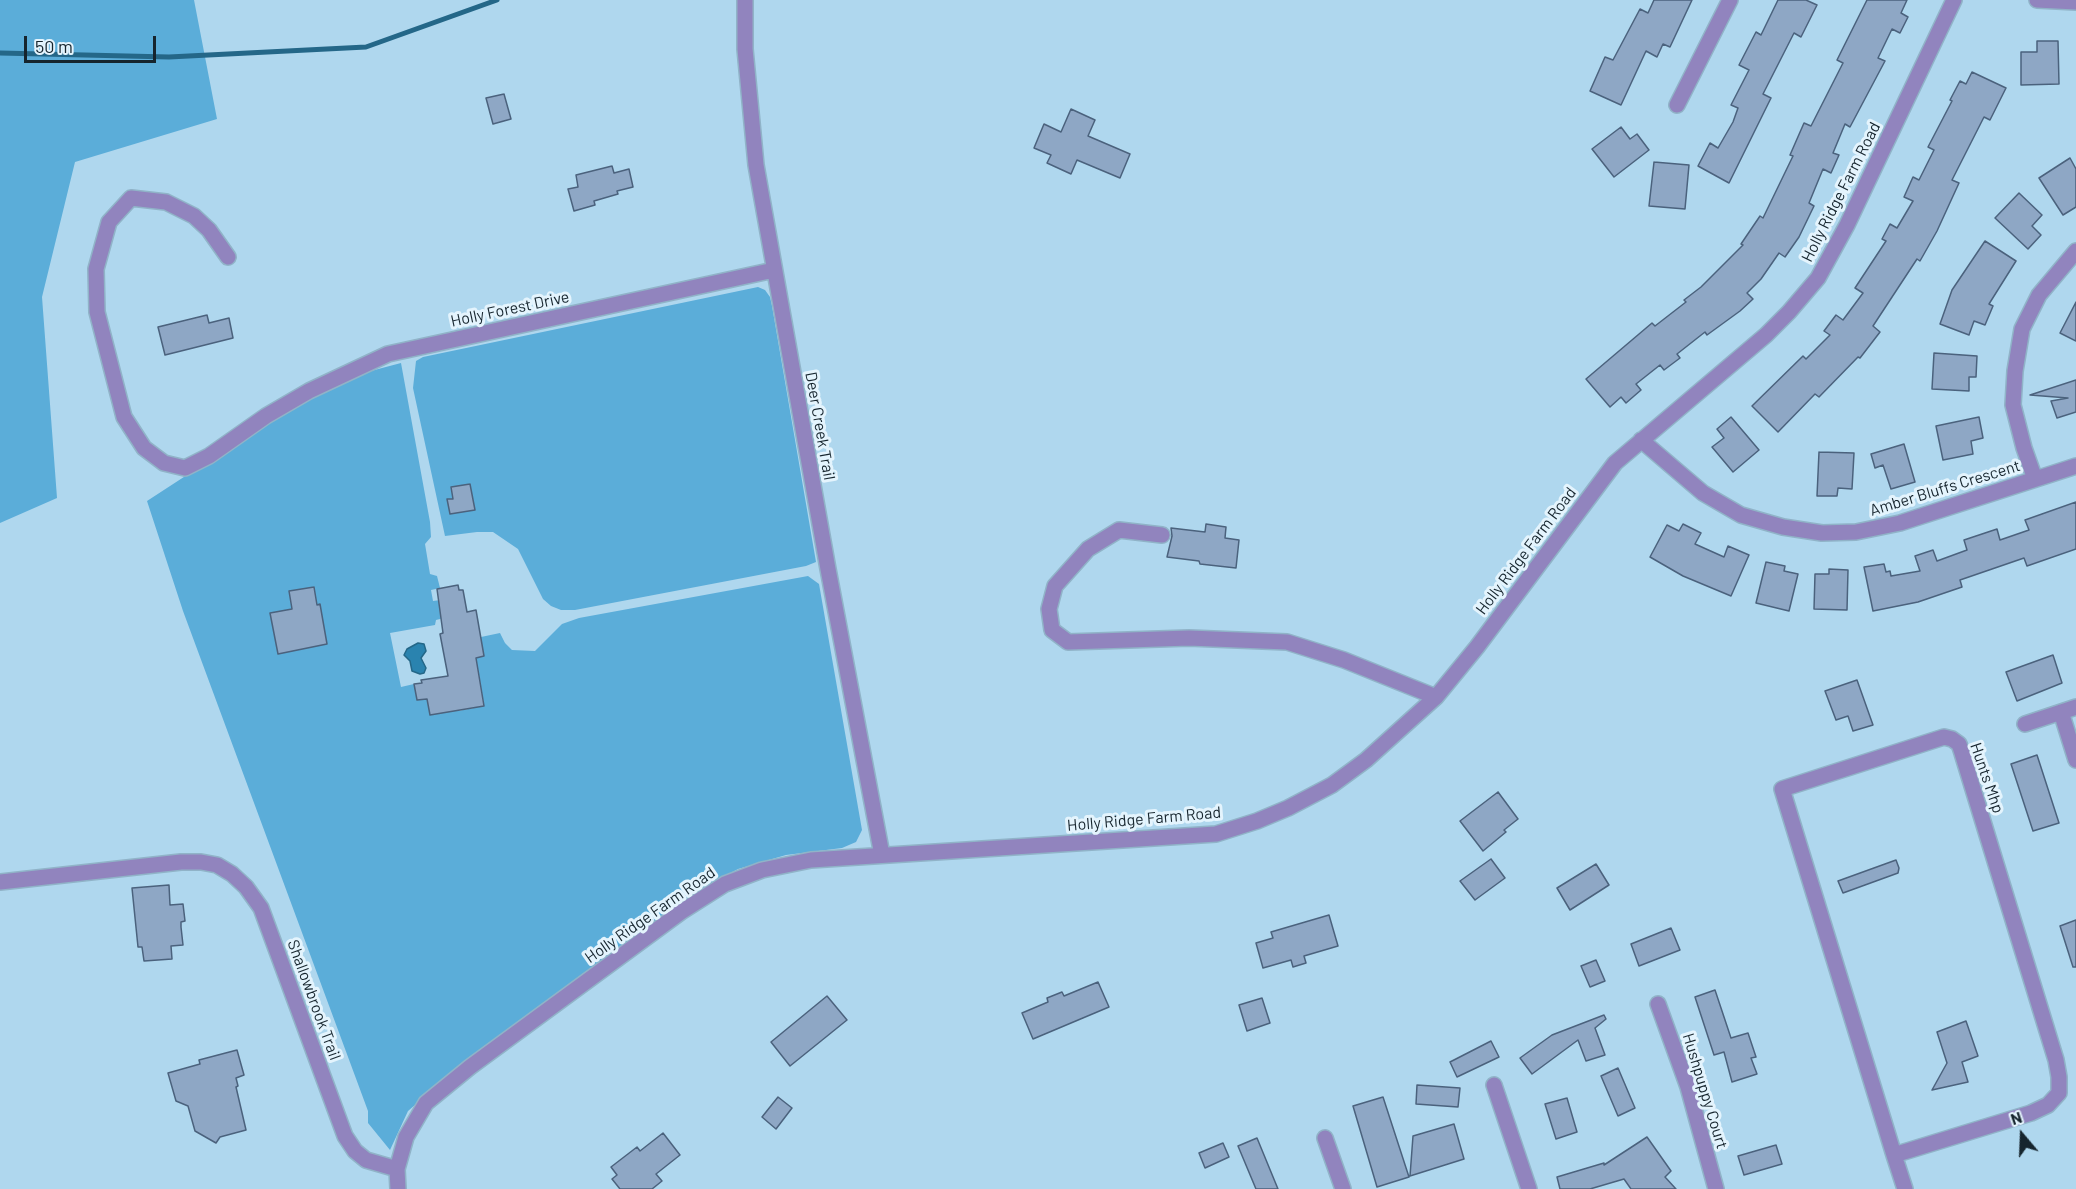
<!DOCTYPE html>
<html>
<head>
<meta charset="utf-8">
<style>
	body { margin:0 }
	#map { position:relative; width:2076px; height:1189px; overflow:hidden; background:#afd7ee; font-family:Barlow,sans-serif }
	canvas { display:block }
	.north { position:absolute; left:1992px; top:1105px; width:60px; height:60px; -webkit-text-stroke:4px #e4f4fd; paint-order:stroke; rotate:341deg; font-size:16px; font-weight:700; line-height:24px; text-align:center; color:#16252e }
	.north::after { content:''; display:block; margin:auto; width:21px; height:27px; background:#16252e; clip-path:polygon(50% 0,100% 100%,50% 72%,0 100%) }
	.scale { position:absolute; left:24px; top:36px; width:132px; height:27px; box-sizing:border-box; border:3px solid #16252e; border-top:0; padding-left:8px; font-size:18px; line-height:21px; white-space:nowrap; color:#16252e; -webkit-text-stroke:4px #e4f4fd; paint-order:stroke }
</style>
</head>
<body>
<div id="map">
<canvas width="2076" height="1189"></canvas>
<div class="north">N</div>
<div class="scale">50 m</div>
</div>
<script>
const context = document.querySelector('canvas').getContext('2d');
context.lineJoin = 'round';
function fill(path, color) { context.fillStyle = color; context.fill(path, 'evenodd'); }
const poly = rows => new Path2D(rows.map(r => 'M' + r).join(''));
function stroke(path, color, width, dash) { context.strokeStyle = color; context.lineWidth = width; context.lineCap = dash ? 'butt' : 'round'; context.setLineDash(dash || []); context.stroke(path); }
function label(font, color, halo, rows, align = 'center') {
  context.font = font + ' Barlow,sans-serif'; context.lineWidth = 6; context.setLineDash([]); context.textBaseline = 'middle'; context.strokeStyle = halo; context.fillStyle = color; for (const [text, x, y, turn = 0] of rows) {
    context.save(); context.translate(x, y); context.rotate((+turn || 0) * Math.PI / 180); context.textAlign = isNaN(turn) ? turn : align; if (halo) context.strokeText(text, 0, 0); context.fillText(text, 0, 0); context.restore();
  }
}
fill(poly([
	[0,0,194,0,217,119,75,162,42,297,57,498,0,523],
	[758,287,765,290,770,297,772,306,816,562,806,566,575,610,561,610,551,606,543,599,518,549,493,532,477,532,445,536,413,388,416,361,423,357],
	[401,363,430,522,431,537,425,544,430,574,437,576,440,588,431,590,433,601,441,600,444,618,436,620,435,625,390,633,401,687,414,684,417,700,427,699,456,707,458,711,484,706,478,672,471,658,481,637,500,633,505,643,512,650,535,651,562,624,579,618,808,576,819,584,862,830,856,842,842,848,786,855,738,869,695,892,553,996,439,1084,408,1111,390,1150,368,1123,368,1111,183,611,147,501,273,419,348,377]
]), '#5badd9');
const water = poly([
	[418,643,424,644,426,651,421,658,426,668,424,673,420,674,412,671,410,661,404,655,407,649,418,643]
]);
fill(water, '#2a83af');
stroke(water, '#246788', 1.5);
stroke(poly([
	[0,53,169,57,366,47,497,0]
]), '#246788', 5);
const building = poly([
	[1654,0,1692,0,1670,47,1663,44,1657,57,1646,51,1621,105,1590,91,1605,57,1613,60,1640,9,1648,13,1654,0],
	[1778,0,1806,0,1817,5,1801,37,1794,33,1763,94,1771,98,1729,183,1698,166,1710,143,1718,148,1733,122,1738,108,1731,105,1749,70,1739,65,1756,32,1761,35,1778,0],
	[1867,0,1907,0,1901,13,1908,17,1900,33,1892,29,1878,58,1885,61,1850,127,1845,124,1833,153,1839,155,1831,173,1823,169,1809,203,1814,206,1799,237,1785,257,1779,253,1761,279,1747,293,1753,299,1740,311,1707,335,1705,332,1677,354,1680,358,1664,370,1660,365,1636,384,1641,390,1626,403,1621,397,1610,407,1586,379,1652,323,1655,326,1686,302,1684,300,1701,287,1743,245,1741,244,1760,216,1763,218,1793,156,1790,155,1804,123,1811,126,1843,63,1837,60,1867,0],
	[2037,41,2058,41,2059,84,2021,85,2021,52,2037,52,2037,41],
	[1972,72,2006,88,1990,120,1984,117,1952,180,1959,183,1937,231,1920,261,1917,259,1873,326,1880,332,1860,358,1858,357,1819,397,1815,394,1778,432,1752,406,1803,356,1806,359,1830,335,1824,331,1836,315,1843,320,1863,293,1855,288,1886,241,1882,239,1890,224,1897,228,1913,201,1904,197,1913,177,1919,180,1934,150,1928,147,1952,101,1950,100,1960,81,1966,84,1972,72],
	[504,94,511,119,493,124,486,98,504,94],
	[1071,109,1095,120,1088,136,1130,154,1120,178,1077,160,1071,174,1047,163,1051,155,1034,148,1044,124,1061,132,1071,109],
	[1621,127,1630,139,1637,134,1649,150,1614,177,1592,149,1621,127],
	[2070,158,2076,169,2076,207,2063,215,2039,178,2070,158],
	[1654,162,1689,165,1685,209,1649,206,1654,162],
	[612,166,614,173,629,169,633,187,617,191,618,194,594,201,595,205,574,211,568,189,578,187,576,175,612,166],
	[2019,193,2042,215,2032,226,2041,235,2028,249,1995,218,2019,193],
	[1985,241,2016,261,1989,304,1993,306,1985,325,1974,321,1969,335,1940,324,1952,290,1985,241],
	[2076,302,2076,341,2060,333,2076,302],
	[207,315,209,323,229,318,233,338,165,355,158,327,207,315],
	[1934,353,1977,356,1976,377,1969,377,1969,391,1932,389,1934,353],
	[2076,380,2076,412,2057,418,2051,401,2068,398,2030,395,2076,380],
	[1731,417,1759,450,1733,472,1712,447,1724,438,1717,429,1731,417],
	[1979,417,1983,438,1971,441,1973,454,1943,460,1936,426,1979,417],
	[1904,444,1915,482,1891,489,1883,465,1875,468,1871,454,1904,444],
	[1819,452,1854,453,1852,489,1838,488,1837,496,1817,496,1819,452],
	[470,484,475,510,450,514,447,499,453,499,451,487,470,484],
	[2076,502,2076,549,2027,566,2024,558,1960,580,1962,587,1918,602,1873,611,1864,567,1884,564,1886,572,1890,571,1891,576,1920,571,1915,556,1933,550,1937,561,1967,550,1964,540,1997,529,2000,540,2029,530,2025,520,2076,502],
	[1206,524,1226,527,1225,538,1239,540,1236,568,1200,564,1199,561,1167,557,1172,536,1171,528,1205,532,1206,524],
	[1683,524,1701,533,1695,544,1724,557,1728,546,1749,555,1731,596,1683,576,1650,557,1667,525,1679,531,1683,524],
	[1766,562,1785,566,1784,571,1798,574,1789,611,1756,603,1766,562],
	[1829,569,1848,570,1847,610,1814,609,1815,574,1829,574,1829,569],
	[458,585,459,590,463,590,467,612,476,610,484,656,476,658,484,706,430,715,427,699,417,700,414,684,422,683,421,680,448,676,440,634,443,633,437,589,458,585],
	[314,587,317,605,320,604,327,644,278,654,270,613,292,609,289,591,314,587],
	[2053,655,2062,683,2017,701,2006,672,2053,655],
	[1857,680,1873,725,1853,731,1848,716,1836,720,1825,691,1857,680],
	[2037,755,2059,823,2033,831,2011,764,2037,755],
	[1498,792,1518,819,1504,830,1506,832,1483,851,1460,821,1498,792],
	[1491,859,1505,878,1475,900,1460,881,1491,859],
	[1896,860,1899,868,1898,873,1843,893,1838,881,1896,860],
	[1596,864,1609,885,1570,910,1557,888,1596,864],
	[169,885,170,905,183,904,185,921,181,922,181,927,183,945,171,946,172,959,144,961,142,947,138,947,132,888,169,885],
	[1329,915,1338,946,1304,956,1306,963,1293,967,1291,960,1263,968,1256,943,1273,938,1271,932,1329,915],
	[2076,920,2076,967,2073,967,2060,926,2076,920],
	[1671,928,1680,950,1639,966,1631,944,1671,928],
	[1596,960,1605,981,1590,987,1581,966,1596,960],
	[1098,982,1109,1007,1033,1039,1022,1013,1048,1002,1047,998,1062,992,1064,996,1098,982],
	[1715,990,1731,1038,1748,1033,1756,1057,1751,1058,1757,1074,1732,1082,1724,1052,1714,1055,1695,997,1715,990],
	[827,996,847,1020,790,1066,771,1042,827,996],
	[1262,998,1270,1023,1247,1031,1239,1005,1262,998],
	[1604,1015,1606,1019,1595,1028,1605,1055,1586,1061,1578,1040,1532,1074,1520,1058,1552,1035,1604,1015],
	[1966,1021,1978,1056,1962,1062,1968,1082,1932,1090,1947,1063,1937,1032,1966,1021],
	[1491,1041,1499,1057,1457,1077,1450,1062,1491,1041],
	[237,1050,244,1075,236,1078,238,1086,236,1087,246,1130,220,1137,216,1143,195,1131,188,1106,176,1101,168,1073,200,1064,199,1060,237,1050],
	[1618,1068,1635,1108,1618,1116,1601,1076,1618,1068],
	[1417,1085,1460,1088,1458,1107,1416,1104,1417,1085],
	[778,1097,792,1108,776,1129,762,1117,778,1097],
	[1383,1097,1409,1177,1377,1187,1353,1106,1383,1097],
	[1567,1098,1577,1132,1556,1139,1545,1104,1567,1098],
	[1454,1124,1464,1159,1410,1176,1413,1136,1454,1124],
	[663,1133,680,1155,656,1174,662,1181,652,1189,620,1189,612,1179,617,1175,611,1167,637,1147,640,1151,663,1133],
	[1647,1137,1671,1171,1665,1177,1676,1189,1631,1189,1624,1179,1590,1189,1560,1189,1557,1177,1604,1163,1604,1165,1647,1137],
	[1257,1138,1278,1189,1256,1189,1238,1146,1257,1138],
	[1223,1143,1229,1157,1205,1168,1199,1153,1223,1143],
	[1776,1145,1782,1164,1744,1175,1738,1156,1776,1145]
]);
fill(building, '#8ea7c5');
stroke(building, '#4b627d', 1.5);
const minor = poly([
	[745,0,745,49,756,165,828,569,882,855],
	[2037,0,2076,2],
	[1677,105,1730,0],
	[228,257,209,230,194,216,166,202,131,198,109,222,96,269,97,312,124,417,144,448,164,463,185,468,209,456,266,416,309,391,388,354,774,270],
	[1641,440,1703,493,1741,515,1783,527,1822,533,1856,532,1900,523,2076,466],
	[2035,479,2024,448,2013,405,2015,371,2022,329,2039,295,2076,251],
	[1162,535,1119,530,1088,549,1055,586,1049,609,1052,630,1068,642,1189,638,1287,642,1344,660,1436,697],
	[2061,712,2076,760],
	[2025,724,2076,707],
	[0,882,181,862,201,862,217,865,232,874,246,887,261,908,345,1136,355,1151,366,1160,397,1169],
	[1658,1004,1688,1087,1716,1189],
	[1494,1085,1529,1189],
	[1325,1138,1343,1189],
	[1894,1155,2031,1113,2048,1105,2059,1093,2059,1077,2056,1060,1962,753,1959,744,1952,739,1944,737,1782,789,1894,1155,1905,1189],
	[398,1189,397,1169,406,1137,426,1103,470,1067,681,912,725,884,762,870,811,860,1216,834,1257,821,1288,808,1332,785,1366,760,1436,697,1477,647,1615,463,1766,335,1789,312,1818,278,1847,225,1954,0]
]);
stroke(minor, '#90b3c8', 18);
stroke(minor, '#9184be', 15);
label('16px', '#16252e', '#e4f4fd', [
	["Holly Ridge Farm Road",1841,192,-63],
	["Holly Forest Drive",510,309,-12],
	["Deer Creek Trail",820,426,80],
	["Amber Bluffs Crescent",1945,488,-17],
	["Holly Ridge Farm Road",1526,551,-53],
	["Hunts Mhp",1987,778,71],
	["Holly Ridge Farm Road",1144,819,-5],
	["Holly Ridge Farm Road",650,915,-35],
	["Shallowbrook Trail",314,1000,70],
	["Hushpuppy Court",1705,1091,73]
]);
</script>
</body>
</html>
